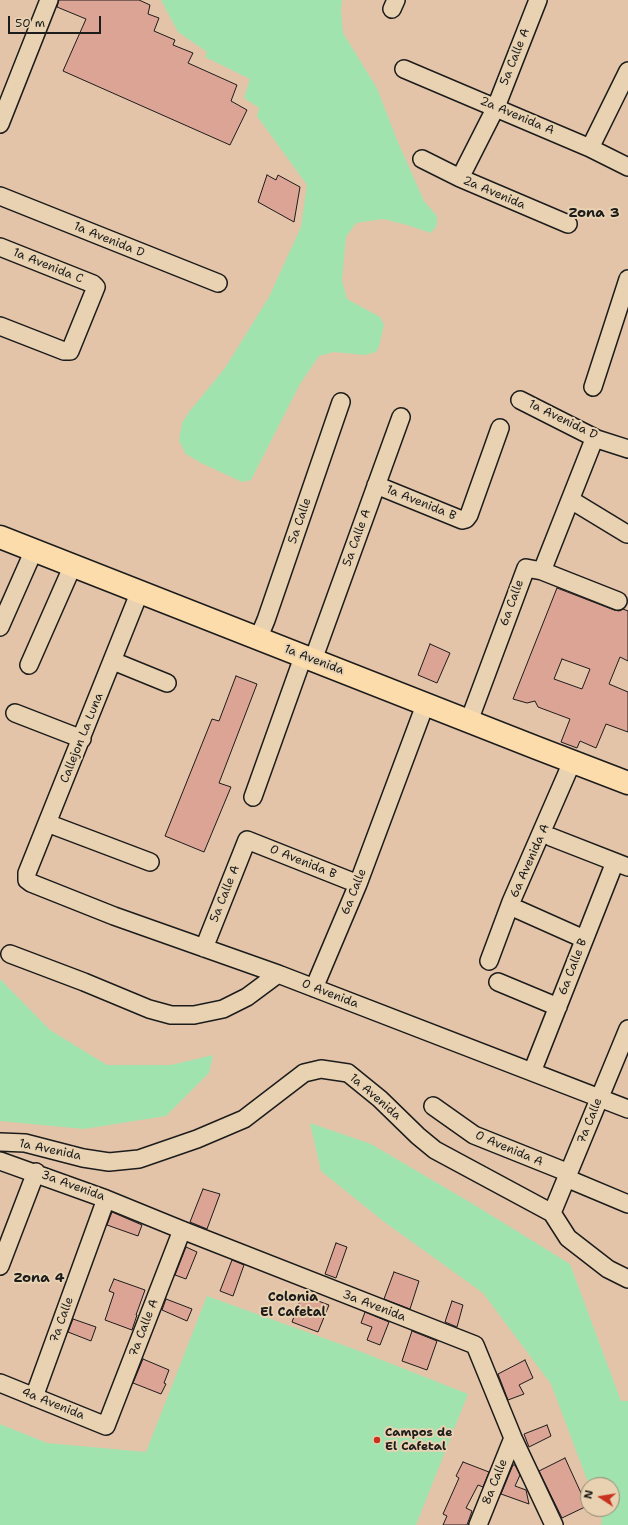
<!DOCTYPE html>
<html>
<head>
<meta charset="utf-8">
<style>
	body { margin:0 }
	#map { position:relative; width:628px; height:1525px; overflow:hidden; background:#e4c4a8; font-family:"Shantell Sans",sans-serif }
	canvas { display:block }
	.north { position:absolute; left:580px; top:1477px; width:40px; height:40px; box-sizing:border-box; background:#e8d2b1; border:1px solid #968975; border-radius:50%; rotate:282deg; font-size:11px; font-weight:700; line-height:16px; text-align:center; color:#1c1c1c }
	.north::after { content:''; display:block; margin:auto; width:14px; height:18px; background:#c8321e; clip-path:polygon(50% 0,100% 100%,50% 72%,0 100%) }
	.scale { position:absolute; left:8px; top:16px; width:93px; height:18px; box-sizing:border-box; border:2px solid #1c1c1c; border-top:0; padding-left:5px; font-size:12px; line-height:14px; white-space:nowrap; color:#1c1c1c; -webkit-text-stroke:3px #e8d2b1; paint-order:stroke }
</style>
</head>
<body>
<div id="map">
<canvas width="628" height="1525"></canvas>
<div class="north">N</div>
<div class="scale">50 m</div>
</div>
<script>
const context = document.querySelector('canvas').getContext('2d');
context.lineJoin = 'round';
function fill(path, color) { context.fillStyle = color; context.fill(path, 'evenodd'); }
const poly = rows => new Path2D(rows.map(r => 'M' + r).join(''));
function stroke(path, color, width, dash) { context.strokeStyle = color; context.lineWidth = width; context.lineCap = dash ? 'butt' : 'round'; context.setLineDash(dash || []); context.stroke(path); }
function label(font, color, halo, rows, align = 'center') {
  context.font = font + ' "Shantell Sans",sans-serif'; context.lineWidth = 4; context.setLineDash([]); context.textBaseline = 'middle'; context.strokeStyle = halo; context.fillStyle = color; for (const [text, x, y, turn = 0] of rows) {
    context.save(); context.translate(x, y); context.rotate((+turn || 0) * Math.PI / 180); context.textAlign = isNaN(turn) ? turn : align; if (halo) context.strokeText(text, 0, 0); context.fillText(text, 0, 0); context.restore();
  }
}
fill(poly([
	[161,0,342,0,341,10,343,33,377,88,397,140,424,201,437,216,437,225,431,233,407,225,383,219,356,223,346,237,342,280,347,299,380,317,384,325,379,346,376,352,365,355,334,352,319,356,300,384,251,480,242,482,201,463,186,454,179,441,182,423,189,412,225,368,269,297,301,227,307,185,257,116,259,108,244,98,250,79,205,57,207,52,178,32],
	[0,979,50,1030,107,1065,171,1065,213,1055,209,1073,166,1116,84,1129,0,1121],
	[310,1123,371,1144,478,1207,570,1264,621,1401,628,1401,628,1525,601,1525,602,1519,598,1509,612,1509,612,1485,589,1485,551,1384,483,1293,383,1221,321,1171],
	[207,1296,354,1349,468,1394,416,1525,0,1525,0,1424,47,1443,146,1452]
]), '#a0e3ae');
const building = poly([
	[59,0,139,0,150,5,148,14,159,18,154,31,175,40,173,45,193,53,188,63,237,85,231,101,247,110,230,145,63,71,86,19,57,7,59,0],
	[267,175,276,180,278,175,300,187,294,222,258,202,267,175],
	[557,588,614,610,619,611,623,609,628,611,628,661,620,657,609,684,628,692,628,732,606,724,596,748,580,741,577,748,561,742,570,719,538,707,535,701,527,703,513,699,557,588],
	[562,659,590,669,582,689,554,679,562,659],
	[430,644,450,653,437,683,418,675,430,644],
	[236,676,257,684,219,783,231,787,204,852,165,836,212,719,219,721,236,676],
	[203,1189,220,1194,207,1229,190,1222,203,1189],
	[112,1212,142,1225,138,1236,107,1225,112,1212],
	[336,1243,347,1247,336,1278,325,1274,336,1243],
	[186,1247,197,1252,186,1279,175,1275,186,1247],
	[232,1260,244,1265,233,1296,220,1291,232,1260],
	[394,1272,419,1281,410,1309,384,1299,394,1272],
	[114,1279,145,1290,136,1315,137,1315,132,1330,105,1320,114,1293,109,1291,114,1279],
	[302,1295,329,1305,318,1332,292,1322,302,1295],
	[166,1299,192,1309,187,1321,162,1310,166,1299],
	[452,1301,463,1305,457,1327,445,1322,452,1301],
	[365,1312,389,1322,380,1345,367,1340,372,1327,361,1323,365,1312],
	[73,1319,96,1327,91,1341,68,1332,73,1319],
	[412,1331,437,1341,427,1370,402,1361,412,1331],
	[143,1359,169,1370,164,1383,166,1384,161,1394,133,1383,143,1359],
	[525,1360,533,1378,519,1385,524,1394,508,1400,498,1374,525,1360],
	[547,1425,551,1436,529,1447,524,1434,547,1425],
	[565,1458,587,1506,562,1518,539,1471,565,1458],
	[463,1462,489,1472,483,1487,478,1485,466,1508,472,1511,467,1525,443,1525,447,1516,443,1514,459,1478,456,1476,463,1462],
	[513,1465,515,1465,520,1475,515,1486,526,1490,529,1504,501,1494,513,1465]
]);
fill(building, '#dca494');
stroke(building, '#1c1c1c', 1);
const minor = poly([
	[392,9,396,0],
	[404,69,590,148,628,167],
	[0,124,49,0],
	[590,148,628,71],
	[422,159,460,178,568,224],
	[460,178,496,107,538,0],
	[0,196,218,283],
	[0,247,93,284,96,287,70,351,64,351,0,326],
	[593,387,628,279],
	[520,400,597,439,628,449],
	[376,485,462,520,466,519,469,515,500,428],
	[571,500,627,534],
	[542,571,593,442,597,439],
	[140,591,27,873,27,880,31,883,114,916,278,974,628,1109],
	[0,627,34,550],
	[258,639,266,620,341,402],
	[313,660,401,417],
	[113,661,167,683],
	[29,665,73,565],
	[15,713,82,739],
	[469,721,526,568,542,571,618,601],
	[253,797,303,657],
	[47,823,150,862],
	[551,837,628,867],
	[519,910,584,939],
	[204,948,247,840,358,884],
	[10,954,84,982,149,1009,171,1015,194,1015,223,1009,247,997,278,974],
	[489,961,511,902,572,762],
	[498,982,558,1007],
	[314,988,358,884,425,705],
	[532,1072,615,862],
	[433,1106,474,1135,569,1173],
	[0,1142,25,1143,83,1158,109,1162,139,1159,197,1139,244,1119,304,1073,321,1069,348,1073,380,1099,418,1136,435,1150,552,1213,568,1238,608,1269,628,1279],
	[0,1161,106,1199,182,1230,475,1345,513,1438,554,1525],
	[566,1178,628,1204],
	[552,1213,628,1029],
	[0,1266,36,1172],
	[0,1383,106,1426,182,1230],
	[34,1397,106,1199],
	[478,1525,513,1438]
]);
const major = poly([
	[0,537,537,748,628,783]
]);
stroke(minor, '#1c1c1c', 20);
stroke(major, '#1c1c1c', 25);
stroke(minor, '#e8d2b1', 17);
stroke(major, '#fddcac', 22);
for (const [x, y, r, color] of [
	[377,1440,4,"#c8321e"]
]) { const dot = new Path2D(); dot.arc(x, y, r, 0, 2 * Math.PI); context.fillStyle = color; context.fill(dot); stroke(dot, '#e8d2b1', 1.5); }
label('12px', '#1c1c1c', '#e8d2b1', [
	["5a Calle A",515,57,-68],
	["2a Avenida A",517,116,23],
	["2a Avenida",494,193,23],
	["1a Avenida D",109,240,22],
	["1a Avenida C",48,266,22],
	["1a Avenida D",563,420,26],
	["1a Avenida B",421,503,22],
	["5a Calle",300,521,-71],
	["5a Calle A",357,538,-70],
	["6a Calle",512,603,-70],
	["1a Avenida",314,660,21],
	["Callejon La Luna",82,738,-68],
	["6a Avenida A",530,861,-66],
	["0 Avenida B",303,862,22],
	["6a Calle",354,892,-68],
	["5a Calle A",225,894,-68],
	["6a Calle B",573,967,-69],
	["0 Avenida",330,994,21],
	["1a Avenida",375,1097,41],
	["7a Calle",590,1121,-68],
	["0 Avenida A",509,1149,23],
	["1a Avenida",50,1150,12],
	["3a Avenida",73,1186,20],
	["3a Avenida",374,1306,21],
	["7a Calle",62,1320,-70],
	["7a Calle A",144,1328,-69],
	["4a Avenida",53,1404,22],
	["8a Calle",495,1482,-68]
]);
label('bold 12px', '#1c1c1c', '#e8d2b1', [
	["Campos de",385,1433],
	["El Cafetal",385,1447]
], 'left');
label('bold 13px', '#1c1c1c', '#e8d2b1', [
	["Colonia",293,1298],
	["El Cafetal",293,1313]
]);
label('bold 14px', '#1c1c1c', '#e8d2b1', [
	["Zona 3",594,213],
	["Zona 4",39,1278]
]);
</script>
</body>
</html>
